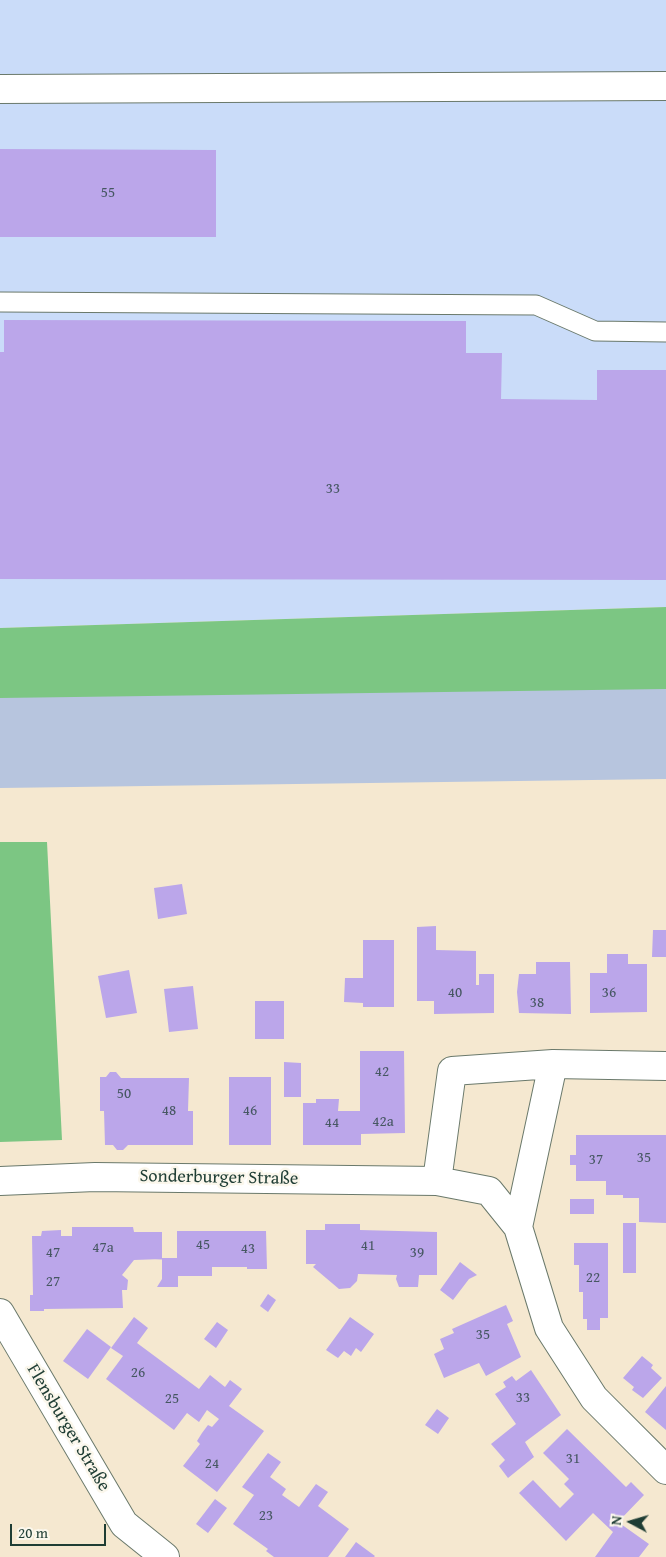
<!DOCTYPE html>
<html>
<head>
<meta charset="utf-8">
<style>
	body { margin:0 }
	#map { position:relative; width:666px; height:1557px; overflow:hidden; background:#f5e8d0; font-family:"Gentium Book Plus",serif }
	canvas { display:block }
	.north { position:absolute; left:606px; top:1497px; width:50px; height:50px; -webkit-text-stroke:4px #fbf7ec; paint-order:stroke; rotate:276deg; font-size:14px; font-weight:700; line-height:20px; text-align:center; color:#1f3d34 }
	.north::after { content:''; display:block; margin:auto; width:18px; height:22px; background:#1f3d34; clip-path:polygon(50% 0,100% 100%,50% 72%,0 100%) }
	.scale { position:absolute; left:10px; top:1524px; width:96px; height:22px; box-sizing:border-box; border:2px solid #1f3d34; border-top:0; padding-left:6px; font-size:15px; line-height:18px; white-space:nowrap; color:#1f3d34; -webkit-text-stroke:4px #fbf7ec; paint-order:stroke }
</style>
</head>
<body>
<div id="map">
<canvas width="666" height="1557"></canvas>
<div class="north">N</div>
<div class="scale">20 m</div>
</div>
<script>
const context = document.querySelector('canvas').getContext('2d');
context.lineJoin = 'round';
function fill(path, color) { context.fillStyle = color; context.fill(path, 'evenodd'); }
const poly = rows => new Path2D(rows.map(r => 'M' + r).join(''));
function stroke(path, color, width, dash) { context.strokeStyle = color; context.lineWidth = width; context.lineCap = dash ? 'butt' : 'round'; context.setLineDash(dash || []); context.stroke(path); }
function label(font, color, halo, rows, align = 'center') {
  context.font = font + ' "Gentium Book Plus",serif'; context.lineWidth = 5; context.setLineDash([]); context.textBaseline = 'middle'; context.strokeStyle = halo; context.fillStyle = color; for (const [text, x, y, turn = 0] of rows) {
    context.save(); context.translate(x, y); context.rotate((+turn || 0) * Math.PI / 180); context.textAlign = isNaN(turn) ? turn : align; if (halo) context.strokeText(text, 0, 0); context.fillText(text, 0, 0); context.restore();
  }
}
fill(poly([
	[0,0,666,0,666,607,0,628]
]), '#cadcf9');
fill(poly([
	[666,686,666,779,0,788,0,697]
]), '#b7c5de');
fill(poly([
	[666,607,666,689,0,698,0,628],
	[0,842,47,842,62,1140,0,1142]
]), '#7cc683');
fill(poly([
	[0,149,216,150,216,237,0,237],
	[4,320,466,321,466,353,502,353,501,399,597,400,597,370,666,370,666,580,0,579,0,352,4,352],
	[182,884,187,914,158,919,154,888],
	[436,926,436,950,476,951,476,985,479,985,479,974,494,974,494,1013,434,1014,434,1001,417,1001,417,927],
	[653,930,666,930,666,957,652,957],
	[363,940,394,940,394,1007,363,1007,363,1003,344,1002,345,978,363,978],
	[607,954,628,954,628,964,647,964,647,1012,590,1013,590,973,607,973],
	[536,962,570,962,571,1014,519,1013,517,992,519,974,536,974],
	[129,970,137,1013,106,1018,98,976],
	[193,986,198,1029,169,1032,164,989],
	[255,1001,284,1001,284,1039,255,1039],
	[360,1051,404,1051,405,1133,361,1134,361,1145,303,1145,303,1103,316,1103,316,1099,339,1099,338,1111,360,1111],
	[284,1062,301,1063,301,1097,284,1097],
	[110,1072,116,1072,121,1078,189,1078,188,1111,193,1111,193,1145,128,1145,123,1150,117,1150,113,1145,105,1145,104,1111,100,1111,100,1077,106,1077],
	[229,1077,271,1077,271,1145,229,1145],
	[576,1135,666,1135,666,1223,639,1222,639,1198,623,1198,623,1195,606,1195,606,1181,576,1181,576,1165,570,1165,570,1155,576,1155],
	[570,1199,594,1199,594,1214,570,1214],
	[623,1223,636,1223,636,1273,623,1273],
	[325,1224,360,1224,360,1230,437,1232,437,1275,419,1275,418,1287,399,1287,396,1279,397,1275,358,1274,357,1281,350,1288,339,1289,313,1267,316,1264,306,1264,306,1230,325,1230],
	[72,1227,133,1227,134,1232,162,1232,162,1259,134,1260,122,1275,128,1280,127,1290,122,1290,123,1308,44,1309,44,1311,30,1311,30,1295,33,1295,32,1236,41,1236,42,1231,61,1230,61,1236,72,1236],
	[177,1231,266,1231,267,1269,247,1269,247,1267,212,1267,212,1276,178,1276,178,1287,157,1287,162,1279,162,1258,177,1258],
	[574,1243,608,1243,608,1318,600,1318,600,1330,587,1330,587,1319,583,1319,583,1292,579,1292,579,1265,574,1265],
	[460,1262,477,1275,469,1279,453,1300,440,1290],
	[268,1294,276,1300,268,1312,260,1306],
	[506,1305,513,1321,507,1324,521,1357,486,1376,479,1363,444,1378,434,1354,444,1349,440,1339,454,1333,452,1329],
	[134,1317,148,1328,137,1343,199,1389,210,1375,225,1387,230,1380,242,1389,229,1406,264,1431,217,1492,183,1466,200,1444,197,1441,202,1433,208,1425,212,1427,219,1419,207,1410,199,1422,187,1413,174,1430,106,1379,123,1356,111,1348],
	[350,1317,374,1334,361,1352,356,1348,351,1356,344,1351,338,1358,326,1350],
	[217,1322,228,1330,216,1348,204,1339],
	[87,1329,111,1347,88,1379,63,1361],
	[642,1356,653,1365,651,1368,662,1378,643,1398,632,1390,634,1387,623,1378],
	[531,1370,561,1415,525,1442,534,1457,508,1478,499,1466,505,1460,491,1444,516,1424,495,1394,506,1387,503,1382,512,1376,516,1381],
	[666,1386,666,1430,645,1412],
	[437,1409,449,1418,438,1434,425,1425],
	[567,1429,626,1487,631,1482,644,1495,618,1522,649,1544,639,1557,595,1557,613,1532,593,1513,566,1541,519,1493,533,1480,560,1508,574,1494,564,1484,569,1479,543,1453],
	[268,1453,281,1462,270,1477,286,1489,282,1495,299,1507,316,1484,328,1492,318,1506,349,1529,328,1557,274,1557,266,1551,268,1549,233,1524,254,1495,242,1487],
	[215,1499,227,1508,208,1533,196,1524],
	[356,1542,375,1556,374,1557,345,1557]
]), '#bba6ea');
const lane = poly([
	[0,302,536,305,595,331,666,332]
]);
const street = poly([
	[0,89,666,86],
	[0,1181,95,1177,437,1181,489,1191,518,1227,553,1064],
	[437,1181,452,1071,553,1064,666,1066],
	[518,1227,549,1328,594,1398,666,1470],
	[0,1313,124,1524,165,1557]
]);
stroke(lane, '#6a796b', 21);
stroke(street, '#6a796b', 30);
stroke(lane, '#fff', 19);
stroke(street, '#fff', 28);
label('15px', '#465762', null, [
	["55",108,193],
	["33",333,489],
	["40",455,993],
	["36",609,993],
	["38",537,1003],
	["42",382,1072],
	["50",124,1094],
	["48",169,1111],
	["46",250,1111],
	["42a",383,1122],
	["44",332,1123],
	["35",644,1158],
	["37",596,1160],
	["45",203,1245],
	["41",368,1246],
	["47a",103,1248],
	["43",248,1249],
	["47",53,1253],
	["39",417,1253],
	["22",593,1278],
	["27",53,1282],
	["35",483,1335],
	["26",138,1373],
	["33",523,1398],
	["25",172,1399],
	["31",573,1459],
	["24",212,1464],
	["23",266,1516]
]);
label('18px', '#1f3d34', '#fbf7ec', [
	["Sonderburger Straße",219,1178,1],
	["Flensburger Straße",68,1428,59]
]);
</script>
</body>
</html>
